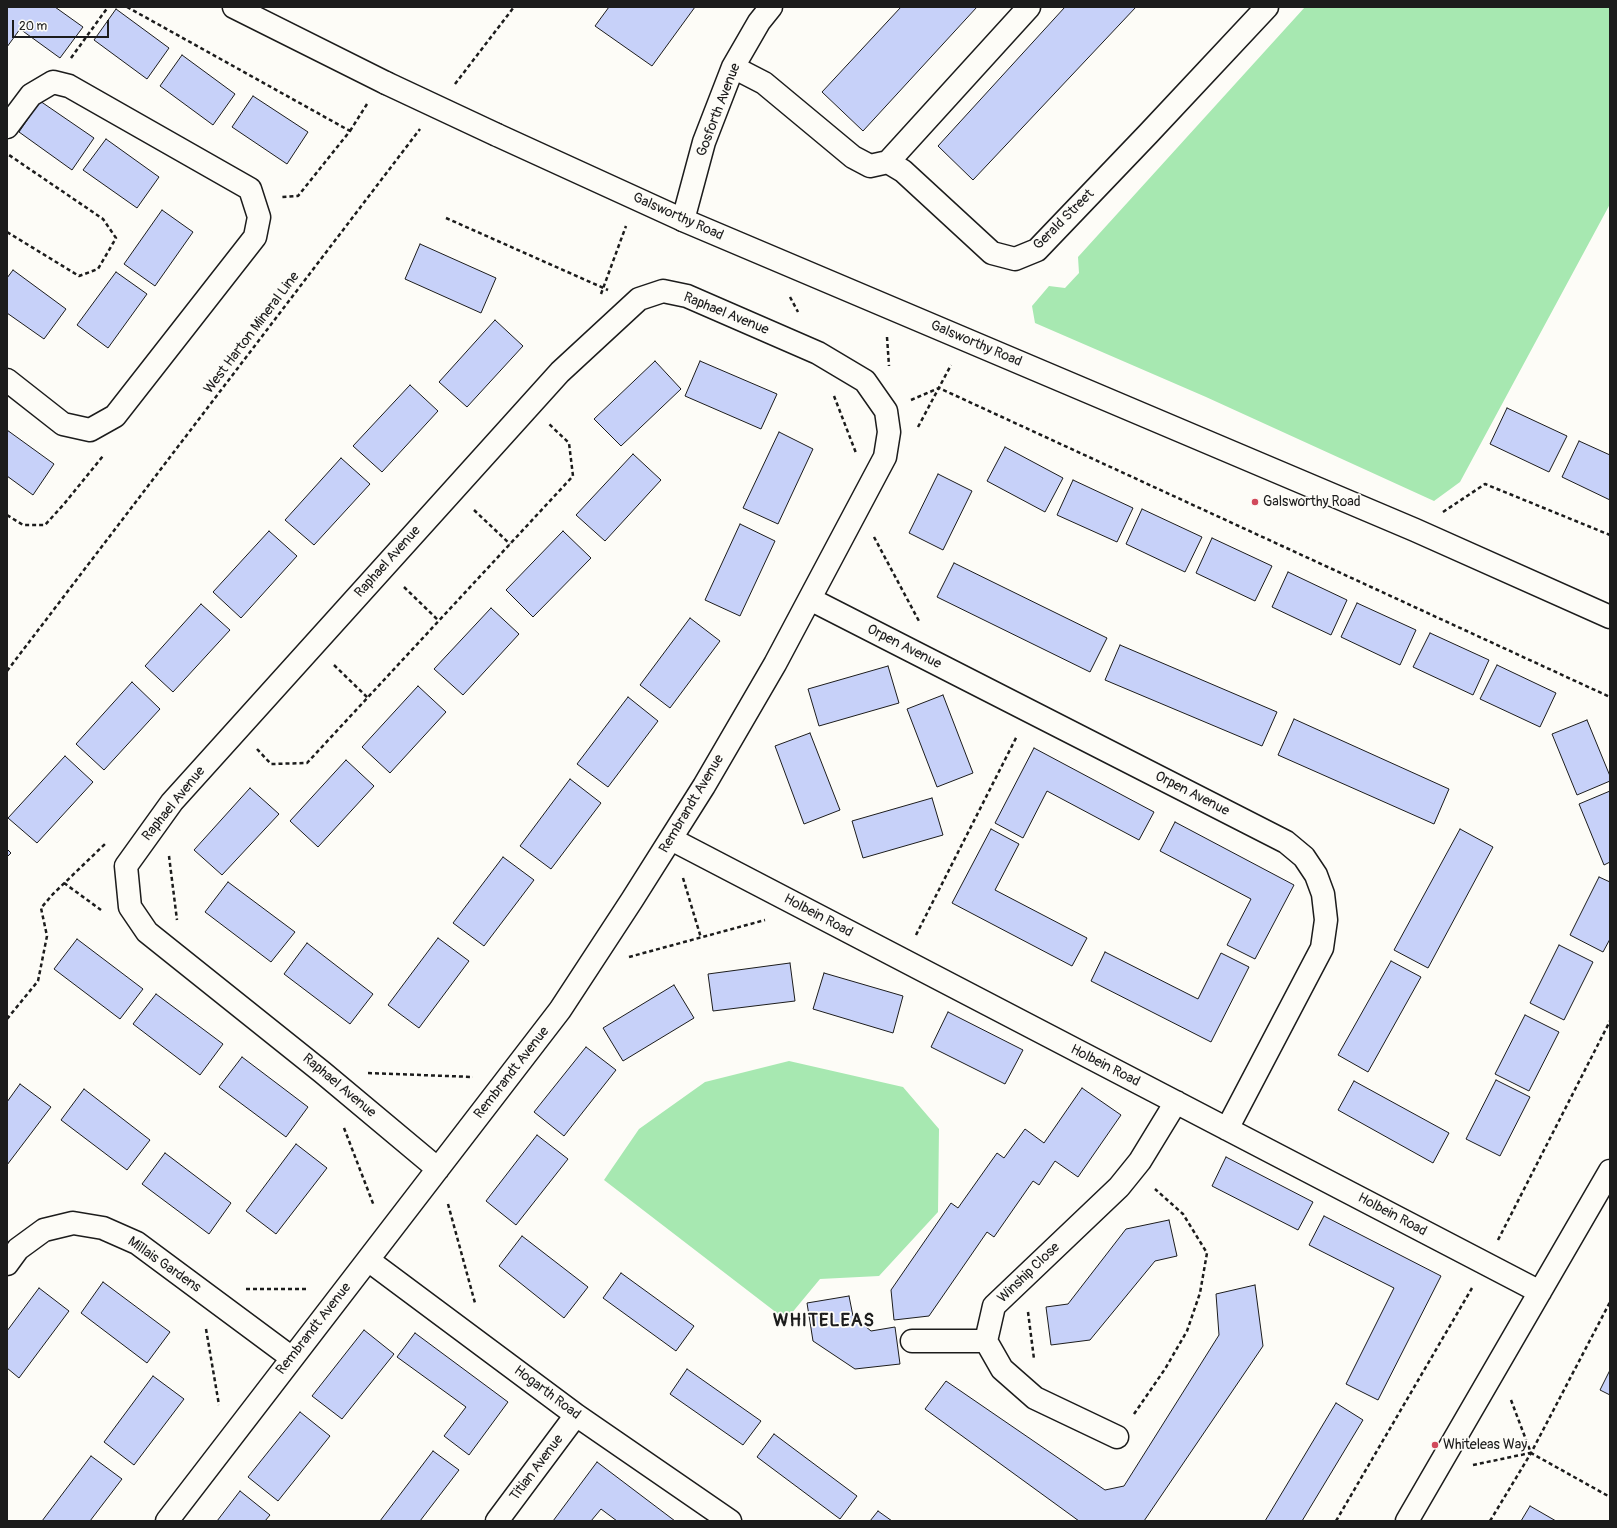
<!DOCTYPE html>
<html>
<head>
<meta charset="utf-8">
<style>
	body { margin:0 }
	#map { position:relative; width:1617px; height:1528px; overflow:hidden; background:#fdfcf7; font-family:Pangolin,sans-serif }
	canvas { display:block }
	.frame { position:absolute; inset:0; border:8px solid #1c1c1c; pointer-events:none }
	.scale { position:absolute; left:12px; top:20px; width:97px; height:18px; box-sizing:border-box; border:2px solid #1c1c1c; border-top:0; padding-left:5px; font-size:12px; line-height:14px; white-space:nowrap; color:#1c1c1c; -webkit-text-stroke:3px #fdfcf7; paint-order:stroke }
</style>
</head>
<body>
<div id="map">
<canvas width="1617" height="1528"></canvas>
<div class="frame"></div>
<div class="scale">20 m</div>
</div>
<script>
const context = document.querySelector('canvas').getContext('2d');
context.lineJoin = 'round';
function fill(path, color) { context.fillStyle = color; context.fill(path, 'evenodd'); }
const poly = rows => new Path2D(rows.map(r => 'M' + r).join(''));
function stroke(path, color, width, dash) { context.strokeStyle = color; context.lineWidth = width; context.lineCap = dash ? 'butt' : 'round'; context.setLineDash(dash || []); context.stroke(path); }
function label(font, color, halo, rows, align = 'center') {
  context.font = font + ' Pangolin,sans-serif'; context.lineWidth = 3.5; context.setLineDash([]); context.textBaseline = 'middle'; context.strokeStyle = halo; context.fillStyle = color; for (const [text, x, y, turn = 0] of rows) {
    context.save(); context.translate(x, y); context.rotate((+turn || 0) * Math.PI / 180); context.textAlign = isNaN(turn) ? turn : align; if (halo) context.strokeText(text, 0, 0); context.fillText(text, 0, 0); context.restore();
  }
}
fill(poly([
	[1305,7,1610,7,1610,204,1460,482,1434,501,1206,397,1035,323,1032,306,1049,286,1065,288,1079,273,1078,257],
	[789,1061,903,1087,939,1129,938,1212,879,1276,820,1279,786,1320,604,1180,639,1129,705,1082]
]), '#a7e8b1');
const building = poly([
	[7,7,55,7,83,27,60,58,20,29,7,47,7,7],
	[609,7,695,7,652,66,595,26,609,7],
	[901,7,977,7,863,131,822,92,901,7],
	[1065,7,1136,7,973,180,938,146,1065,7],
	[116,9,169,48,147,79,94,40,116,9],
	[182,55,235,94,213,125,160,86,182,55],
	[253,96,308,132,287,164,232,127,253,96],
	[40,101,94,138,72,170,19,132,40,101],
	[106,139,159,177,137,208,83,170,106,139],
	[162,210,193,232,155,286,124,264,162,210],
	[420,244,496,278,481,313,405,279,420,244],
	[13,270,66,309,44,339,7,313,7,278,13,270],
	[116,272,147,294,108,348,77,325,116,272],
	[495,320,523,346,467,407,439,382,495,320],
	[655,361,681,389,621,446,594,419,655,361],
	[700,361,777,394,761,429,685,396,700,361],
	[410,385,438,411,382,472,353,446,410,385],
	[1507,408,1567,436,1549,472,1490,444,1507,408],
	[7,430,54,464,33,495,7,476,7,430],
	[779,432,813,449,778,524,743,508,779,432],
	[1579,441,1610,455,1610,500,1562,477,1579,441],
	[1005,447,1063,478,1045,512,987,481,1005,447],
	[633,454,661,480,605,541,576,515,633,454],
	[341,458,370,484,314,545,285,520,341,458],
	[938,474,972,491,943,550,909,533,938,474],
	[1073,480,1133,508,1117,542,1057,515,1073,480],
	[1142,509,1202,537,1185,572,1126,544,1142,509],
	[740,524,775,541,740,616,705,600,740,524],
	[269,531,297,556,241,618,213,592,269,531],
	[563,531,591,558,533,617,506,590,563,531],
	[1212,538,1272,566,1255,601,1196,573,1212,538],
	[954,563,1107,638,1090,672,937,597,954,563],
	[1288,572,1347,600,1331,635,1272,607,1288,572],
	[1357,603,1416,630,1400,665,1341,637,1357,603],
	[201,604,230,630,173,692,145,666,201,604],
	[491,608,519,634,463,695,434,669,491,608],
	[690,618,720,641,670,708,640,685,690,618],
	[1430,633,1489,660,1473,695,1413,667,1430,633],
	[1120,645,1277,712,1262,746,1105,680,1120,645],
	[1497,665,1556,693,1540,727,1480,699,1497,665],
	[888,666,899,703,819,726,808,689,888,666],
	[132,682,160,709,104,770,76,744,132,682],
	[418,686,446,712,390,773,362,747,418,686],
	[943,695,973,773,937,787,907,709,943,695],
	[628,697,658,721,608,787,577,764,628,697],
	[1294,719,1449,789,1434,824,1278,755,1294,719],
	[1587,720,1610,776,1610,781,1577,795,1552,734,1587,720],
	[810,733,840,810,804,824,775,746,810,733],
	[1034,748,1154,812,1139,840,1047,791,1023,838,995,823,1034,748],
	[65,756,93,782,37,843,8,818,65,756],
	[346,760,374,786,318,847,290,821,346,760],
	[570,779,601,803,551,869,520,846,570,779],
	[250,788,279,814,222,875,194,850,250,788],
	[1610,791,1610,862,1604,865,1579,804,1610,791],
	[932,798,943,835,863,858,852,821,932,798],
	[1175,822,1294,885,1255,959,1227,945,1251,899,1160,851,1175,822],
	[991,829,1019,844,995,890,1087,938,1072,966,952,903,991,829],
	[1460,829,1493,847,1428,968,1394,950,1460,829],
	[7,849,11,853,7,857,7,849],
	[503,857,534,880,484,946,453,923,503,857],
	[1599,877,1610,882,1610,939,1603,952,1570,935,1599,877],
	[228,882,295,932,271,962,205,912,228,882],
	[438,938,469,961,419,1028,388,1005,438,938],
	[77,939,143,989,120,1019,54,969,77,939],
	[307,943,373,994,350,1024,284,974,307,943],
	[1559,945,1593,962,1564,1020,1530,1003,1559,945],
	[1105,952,1198,999,1221,953,1249,967,1211,1042,1091,981,1105,952],
	[1391,961,1421,977,1368,1072,1338,1055,1391,961],
	[790,963,795,1001,713,1011,708,974,790,963],
	[824,973,903,996,893,1033,813,1009,824,973],
	[674,985,694,1018,623,1061,603,1028,674,985],
	[156,994,223,1044,200,1075,133,1024,156,994],
	[948,1012,1023,1050,1005,1084,931,1047,948,1012],
	[1525,1015,1559,1032,1529,1091,1495,1074,1525,1015],
	[586,1047,616,1070,564,1136,534,1112,586,1047],
	[242,1057,308,1107,286,1137,219,1087,242,1057],
	[1496,1080,1530,1097,1500,1156,1466,1139,1496,1080],
	[1354,1081,1449,1133,1433,1163,1338,1110,1354,1081],
	[20,1084,51,1107,7,1165,7,1102,20,1084],
	[1082,1088,1121,1115,1078,1177,1055,1161,1039,1185,1033,1181,994,1237,987,1232,929,1316,894,1320,891,1290,951,1203,958,1208,997,1153,1004,1158,1025,1129,1044,1143,1082,1088],
	[84,1089,150,1140,127,1170,61,1120,84,1089],
	[537,1135,568,1159,516,1225,486,1201,537,1135],
	[296,1144,327,1168,276,1234,246,1211,296,1144],
	[165,1153,231,1203,209,1234,142,1184,165,1153],
	[1226,1157,1313,1202,1298,1230,1212,1186,1226,1157],
	[1324,1216,1441,1276,1378,1400,1346,1384,1394,1288,1309,1245,1324,1216],
	[1169,1220,1177,1256,1155,1261,1090,1340,1051,1345,1046,1307,1068,1304,1126,1229,1169,1220],
	[522,1236,588,1287,564,1318,499,1266,522,1236],
	[621,1273,694,1326,676,1351,603,1298,621,1273],
	[103,1282,170,1332,147,1363,81,1313,103,1282],
	[1255,1285,1263,1346,1144,1521,1079,1521,925,1409,946,1381,1105,1490,1124,1486,1219,1335,1216,1294,1255,1285],
	[39,1288,69,1311,19,1378,7,1368,7,1331,39,1288],
	[849,1296,853,1316,871,1331,895,1327,900,1364,855,1369,813,1341,807,1303,849,1296],
	[364,1330,394,1354,342,1419,312,1396,364,1330],
	[415,1333,508,1402,469,1455,444,1436,466,1407,397,1357,415,1333],
	[687,1369,761,1421,743,1445,670,1394,687,1369],
	[1610,1370,1610,1395,1600,1390,1610,1370],
	[153,1376,184,1399,134,1465,104,1442,153,1376],
	[1336,1403,1363,1420,1302,1521,1265,1521,1336,1403],
	[300,1412,330,1436,278,1501,248,1477,300,1412],
	[774,1434,857,1496,840,1519,757,1457,774,1434],
	[433,1451,459,1470,420,1521,380,1521,433,1451],
	[91,1456,122,1479,90,1521,42,1521,91,1456],
	[597,1462,675,1521,617,1521,601,1509,591,1521,553,1521,597,1462],
	[240,1491,270,1515,265,1521,217,1521,240,1491],
	[1530,1506,1556,1521,1521,1521,1530,1506],
	[878,1511,892,1521,870,1521,878,1511]
]);
fill(building, '#c7d1f9');
stroke(building, '#1c1c1c', 1);
const minor = poly([
	[733,67,764,83,853,157,870,166,888,162,903,171,992,253,1015,259,1037,250,1148,134,1267,7],
	[7,127,31,95,53,82,69,86,250,189,259,217,255,237,115,416,90,430,63,424,7,380],
	[888,162,1029,7],
	[683,220,704,142,733,67,759,22,771,7],
	[810,599,1286,842,1304,857,1316,875,1323,894,1326,920,1322,948,1227,1129],
	[671,839,1540,1292],
	[368,1260,576,1415,730,1521],
	[7,1264,18,1249,44,1230,73,1223,103,1228,137,1243,292,1358],
	[912,1341,986,1341],
	[1117,1437,1035,1398,1002,1369,986,1341,994,1306,1119,1187,1140,1161,1176,1102],
	[167,1521,560,1010,632,900,704,786,775,664,885,457,889,432,886,411,865,381,818,353,687,296,663,291,639,299,560,372,172,802,126,866,130,907,147,932,322,1072,438,1169],
	[497,1521,576,1415],
	[1407,1521,1610,1171]
]);
const major = poly([
	[234,7,386,83],
	[497,135,683,220,1415,530,1610,617]
]);
stroke(minor, '#1c1c1c', 25);
stroke(major, '#1c1c1c', 25);
stroke(poly([
	[127,7,350,131,298,196,282,197],
	[71,58,108,7],
	[455,84,514,7],
	[350,131,367,104],
	[446,218,608,290],
	[7,232,79,276,98,269,116,238,103,219,9,155],
	[601,294,626,226],
	[790,297,798,312],
	[887,337,889,366],
	[834,396,856,453],
	[911,400,939,388,1610,697],
	[918,427,951,365],
	[474,510,510,544],
	[1443,512,1485,484,1610,535],
	[7,515,23,525,45,525,64,504,103,456],
	[874,537,920,623],
	[404,587,439,621],
	[334,665,368,698],
	[7,671,420,129],
	[257,749,271,764,307,763,573,476,569,443,549,424],
	[169,856,177,920],
	[683,878,701,938],
	[64,883,101,910],
	[916,935,1017,736],
	[629,957,765,920],
	[7,1019,38,981,47,936,41,908,53,894,106,843],
	[368,1073,473,1077],
	[344,1128,374,1206],
	[448,1204,475,1303],
	[1498,1240,1610,1021],
	[246,1289,309,1289],
	[1028,1312,1034,1359],
	[206,1329,219,1405],
	[1511,1400,1531,1453,1610,1497],
	[1134,1414,1165,1369,1187,1331,1200,1293,1207,1253,1183,1214,1155,1189],
	[1473,1465,1530,1453],
	[1336,1521,1472,1288],
	[1490,1521,1531,1453,1610,1302]
]), '#1c1c1c', 2.5, [4, 3]);
stroke(minor, '#fdfcf7', 22);
stroke(major, '#fdfcf7', 22);
const majorBridge = poly([
	[386,83,497,135]
]);
stroke(majorBridge, '#1c1c1c', 25, []);
stroke(majorBridge, '#fdfcf7', 22);
for (const [x, y, r, color] of [
	[1255,502,4,"#d1495b"],
	[1435,1445,4,"#d1495b"]
]) { const dot = new Path2D(); dot.arc(x, y, r, 0, 2 * Math.PI); context.fillStyle = color; context.fill(dot); stroke(dot, '#fdfcf7', 1.5); }
label('14px', '#1c1c1c', '#fdfcf7', [
	["Gosforth Avenue",719,110,-69],
	["Galsworthy Road",678,217,24],
	["Gerald Street",1064,220,-45],
	["Raphael Avenue",726,314,22],
	["West Harton Mineral Line",252,333,-53],
	["Galsworthy Road",976,344,23],
	["Raphael Avenue",388,562,-48],
	["Orpen Avenue",904,647,27],
	["Orpen Avenue",1192,794,27],
	["Raphael Avenue",174,804,-51],
	["Rembrandt Avenue",692,804,-59],
	["Holbein Road",818,916,28],
	["Holbein Road",1105,1066,27],
	["Rembrandt Avenue",512,1073,-52],
	["Raphael Avenue",339,1086,40],
	["Holbein Road",1392,1215,28],
	["Millais Gardens",164,1265,35],
	["Winship Close",1029,1273,-44],
	["Rembrandt Avenue",314,1329,-52],
	["Hogarth Road",547,1393,37],
	["Titian Avenue",537,1468,-53]
]);
label('14px', '#1c1c1c', '#fdfcf7', [
	["Galsworthy Road",1263,502],
	["Whiteleas Way",1443,1445]
], 'left');
context.letterSpacing = '1px';
label('bold 18px', '#1c1c1c', '#fdfcf7', [
	["WHITELEAS",824,1321]
]);
context.letterSpacing = '0px';
</script>
</body>
</html>
